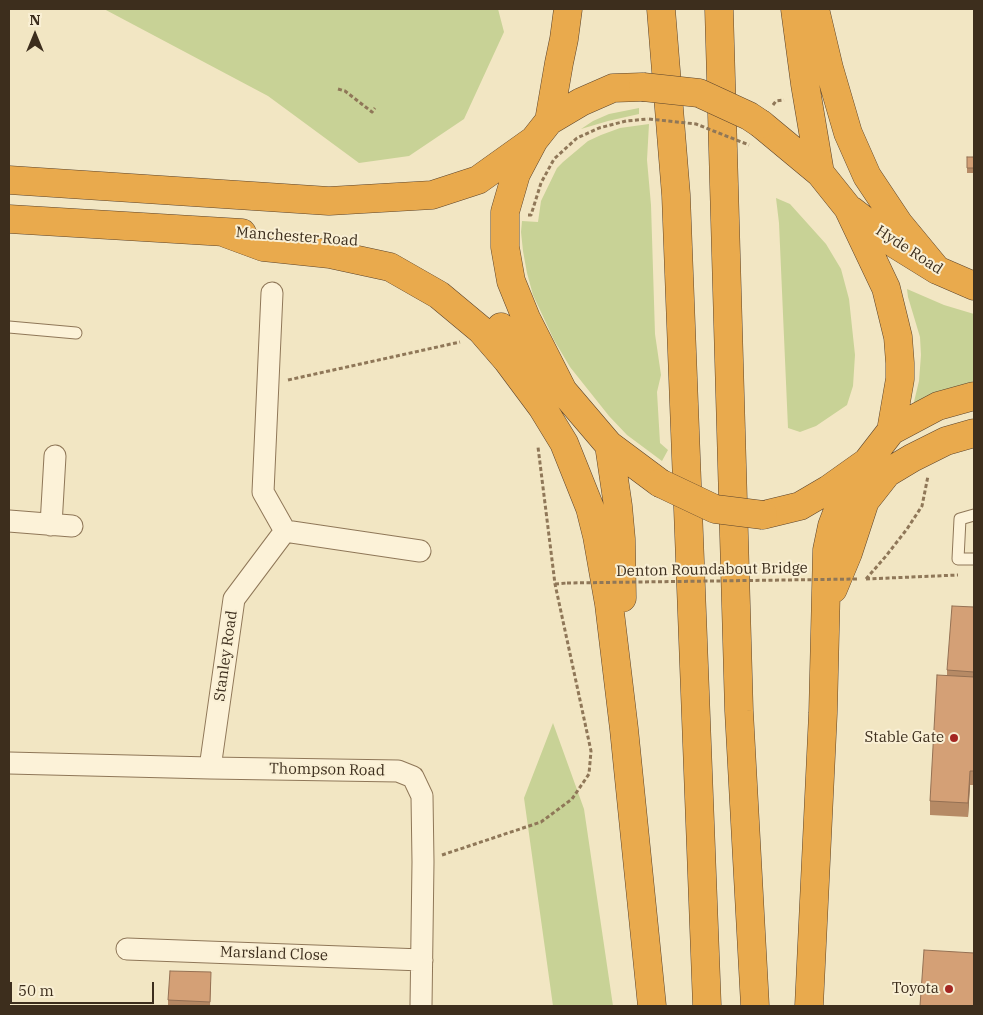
<!DOCTYPE html>
<html>
<head>
<meta charset="utf-8">
<style>
	body { margin:0 }
	#map { position:relative; width:983px; height:1015px; overflow:hidden; background:#f2e6c3; font-family:"IBM Plex Serif",serif }
	canvas { display:block }
	.frame { position:absolute; inset:0; border:10px solid #3d2e1d; pointer-events:none }
	.north { position:absolute; left:10px; top:10px; width:50px; height:50px; -webkit-text-stroke:4px #f9efd4; paint-order:stroke; rotate:0deg; font-size:14px; font-weight:700; line-height:20px; text-align:center; color:#3d2e1d }
	.north::after { content:''; display:block; margin:auto; width:18px; height:22px; background:#3d2e1d; clip-path:polygon(50% 0,100% 100%,50% 72%,0 100%) }
	.scale { position:absolute; left:10px; top:982px; width:144px; height:22px; box-sizing:border-box; border:2px solid #3d2e1d; border-top:0; padding-left:6px; font-size:15px; line-height:18px; white-space:nowrap; color:#3d2e1d; -webkit-text-stroke:4px #f9efd4; paint-order:stroke }
</style>
</head>
<body>
<div id="map">
<canvas width="983" height="1015"></canvas>
<div class="frame"></div>
<div class="north">N</div>
<div class="scale">50 m</div>
</div>
<script>
const context = document.querySelector('canvas').getContext('2d');
context.lineJoin = 'round';
function fill(path, color) { context.fillStyle = color; context.fill(path, 'evenodd'); }
const poly = rows => new Path2D(rows.map(r => 'M' + r).join(''));
function stroke(path, color, width, dash) { context.strokeStyle = color; context.lineWidth = width; context.lineCap = dash ? 'butt' : 'round'; context.setLineDash(dash || []); context.stroke(path); }
function label(font, color, halo, rows, align = 'center') {
  context.font = font + ' "IBM Plex Serif",serif'; context.lineWidth = 4; context.setLineDash([]); context.textBaseline = 'middle'; context.strokeStyle = halo; context.fillStyle = color; for (const [text, x, y, turn = 0] of rows) {
    context.save(); context.translate(x, y); context.rotate((+turn || 0) * Math.PI / 180); context.textAlign = isNaN(turn) ? turn : align; if (halo) context.strokeText(text, 0, 0); context.fillText(text, 0, 0); context.restore();
  }
}
fill(poly([
	[104,9,498,9,504,32,464,119,409,156,359,163,268,96],
	[639,108,639,114,608,121,581,129,593,121,609,114],
	[649,124,647,160,651,205,655,334,661,375,657,392,660,443,668,450,662,461,627,435,609,416,570,367,554,340,533,295,527,273,523,251,521,232,522,221,538,222,541,201,557,168,563,162,588,141,601,135,620,128],
	[776,198,790,204,826,244,841,269,849,299,855,355,853,386,847,405,816,426,800,432,788,428,779,223],
	[907,289,944,305,974,314,974,381,956,387,913,406,919,381,921,355,920,337,908,297],
	[553,723,584,809,613,1006,553,1006,524,798]
]), '#c8d296');
const lane = poly([
	[9,327,76,333],
	[974,515,960,519,958,559,974,559]
]);
const street = poly([
	[272,293,263,492,285,531,420,551],
	[9,521,72,526],
	[51,525,55,456],
	[9,763,210,768,398,771,413,777,422,796,423,862,421,1006],
	[210,768,234,599,285,531],
	[127,949,422,960]
]);
const highway = poly([
	[661,9,676,195,707,1006],
	[719,9,739,711,755,1006],
	[795,9,805,84,820,173],
	[815,9,829,68,848,133,867,176,899,224,937,270],
	[643,87,613,88,581,102,549,121,534,140,516,174,505,212,505,247,511,281,526,318,563,391,609,445,660,483],
	[549,121,559,63,564,39,568,9],
	[761,124,820,173,848,208,886,288,898,337,900,363,900,379,891,431,867,462,829,489,800,506,763,515],
	[9,180,329,201,432,195,478,180,534,140],
	[851,210,895,244,937,270,974,286],
	[9,219,242,233],
	[225,233,263,247,330,254,390,267,439,295,481,330,507,360,542,407,564,443,590,508,597,536,609,604,624,729,652,1006],
	[501,327,563,391],
	[891,431,938,406,974,396],
	[609,445,618,506,621,539,622,598],
	[833,589,848,553,865,501,887,473,912,458,946,441,974,433],
	[809,1006,823,713,827,550,832,526,840,505,867,462]
]);
stroke(lane, '#8f7758', 13);
stroke(street, '#8f7758', 23);
stroke(highway, '#5c442c', 29);
stroke(poly([
	[338,89,345,91,372,112,375,108],
	[773,105,776,101,784,100],
	[528,215,531,215,541,183,554,159,577,138,599,128,626,121,648,119],
	[288,380,460,342],
	[866,579,886,556,907,529,922,506,928,476],
	[866,579,958,575],
	[555,584,567,583],
	[442,855,541,822,572,799,589,774,591,751,555,584,538,447]
]), '#8f7758', 3, [4, 2.5]);
stroke(lane, '#fcf2d8', 11);
stroke(street, '#fcf2d8', 21);
stroke(highway, '#e9aa4d', 28);
const highwayBridge = poly([
	[643,87,699,93,749,116,761,124],
	[660,483,715,509,763,515]
]);
stroke(highwayBridge, '#5c442c', 29, []);
stroke(poly([
	[649,119,696,124,749,145],
	[567,583,858,579]
]), '#8f7758', 3, [4, 2.5]);
stroke(highwayBridge, '#e9aa4d', 28);
fill(poly([
	[967,157,974,157,974,173,967,173],
	[974,607,974,785,970,785,968,817,930,815,930,801,947,676,947,670],
	[211,982,210,1006,168,1006,168,1000]
]), '#b68a65');
fill(poly([
	[970,771,970,785,968,817,968,803]
]), '#947053');
const building = poly([
	[967,157,974,157,974,168,967,168,967,157],
	[952,606,974,607,974,672,947,670,952,606],
	[937,675,974,677,974,771,970,771,968,803,930,801,937,675],
	[924,950,974,953,974,1006,920,1006,924,950],
	[170,971,211,972,210,1002,168,1000,170,971]
]);
fill(building, '#d4a076');
stroke(building, '#947053', 1);
for (const [x, y, r, color] of [
	[954,738,5,"#a42622"],
	[949,989,5,"#a42622"]
]) { const dot = new Path2D(); dot.arc(x, y, r, 0, 2 * Math.PI); context.fillStyle = color; context.fill(dot); stroke(dot, '#f9efd4', 2); }
label('15px', '#3d2e1d', '#f9efd4', [
	["Manchester Road",297,237,4],
	["Hyde Road",909,250,33],
	["Denton Roundabout Bridge",712,570,-1],
	["Stanley Road",226,656,-82],
	["Thompson Road",327,770,1],
	["Marsland Close",274,954,2]
]);
label('15px', '#3d2e1d', '#f9efd4', [
	["Stable Gate",944,738],
	["Toyota",939,989]
], 'right');
</script>
</body>
</html>
